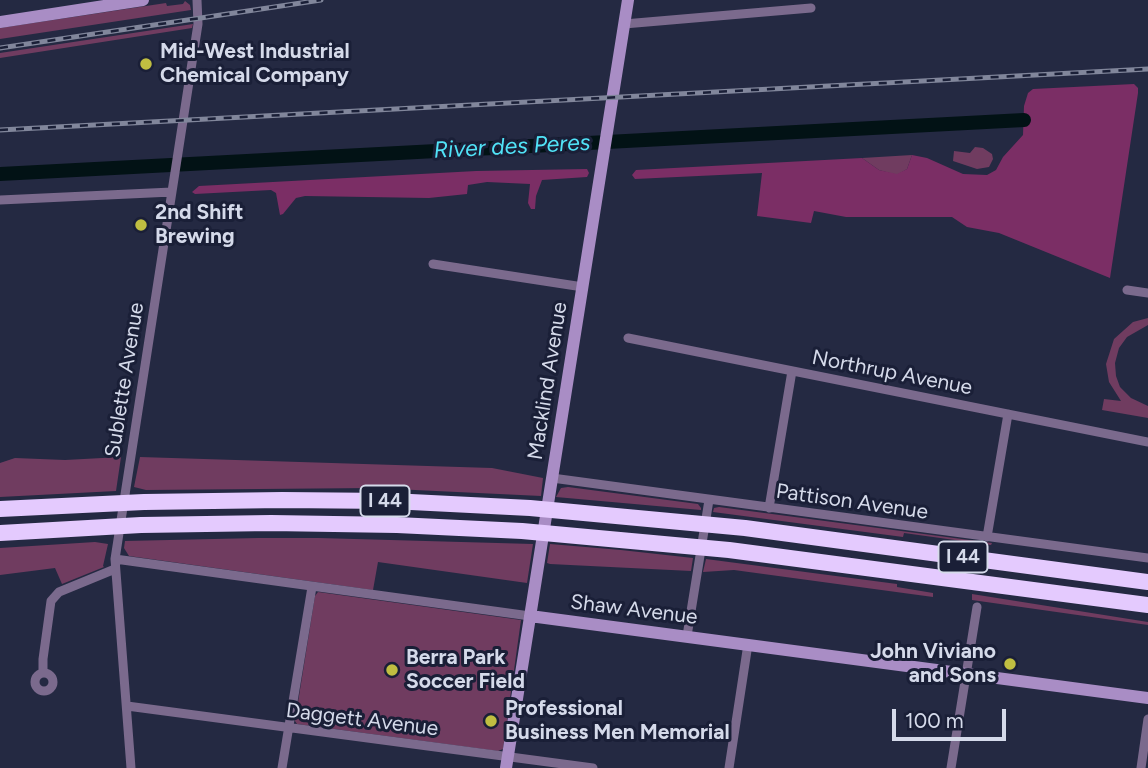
<!DOCTYPE html>
<html>
<head>
<meta charset="utf-8">
<style>
	body { margin:0 }
	#map { position:relative; width:1148px; height:768px; overflow:hidden; background:#242942; font-family:Figtree,sans-serif }
	canvas { display:block }
	.scale { position:absolute; left:892px; top:709px; width:114px; height:32px; box-sizing:border-box; border:4px solid #d5daea; border-top:0; padding-left:9px; font-size:21px; line-height:24px; white-space:nowrap; color:#d5daea; -webkit-text-stroke:5px #1a1f37; paint-order:stroke }
</style>
</head>
<body>
<div id="map">
<canvas width="1148" height="768"></canvas>
<div class="scale">100 m</div>
</div>
<script>
const context = document.querySelector('canvas').getContext('2d');
context.lineJoin = 'round';
function fill(path, color) { context.fillStyle = color; context.fill(path, 'evenodd'); }
const poly = rows => new Path2D(rows.map(r => 'M' + r).join(''));
function stroke(path, color, width, dash) { context.strokeStyle = color; context.lineWidth = width; context.lineCap = dash ? 'butt' : 'round'; context.setLineDash(dash || []); context.stroke(path); }
function label(font, color, halo, rows, align = 'center') {
  context.font = font + ' Figtree,sans-serif'; context.lineWidth = 6; context.setLineDash([]); context.textBaseline = 'middle'; context.strokeStyle = halo; context.fillStyle = color; for (const [text, x, y, turn = 0] of rows) {
    context.save(); context.translate(x, y); context.rotate((+turn || 0) * Math.PI / 180); context.textAlign = isNaN(turn) ? turn : align; if (halo) context.strokeText(text, 0, 0); context.fillText(text, 0, 0); context.restore();
  }
}
fill(poly([
	[185,1,190,5,191,10,0,39,0,28,166,3,167,6,183,4],
	[193,24,192,28,0,58,0,53],
	[975,147,983,148,992,154,993,159,989,167,977,169,953,161,954,151,970,153],
	[912,155,907,169,897,175,879,170,862,158],
	[1148,318,1148,325,1127,337,1119,348,1115,363,1116,376,1120,387,1131,398,1148,406,1148,418,1102,410,1104,399,1121,401,1109,382,1106,364,1114,339,1133,322],
	[121,457,116,491,0,497,0,463,15,458,65,460],
	[140,457,492,468,543,478,541,496,373,488,146,490,134,487],
	[568,487,698,504,701,508,701,510,556,497,561,488],
	[719,507,992,543,991,545,904,533,903,537,713,512,714,508],
	[258,538,319,538,533,544,527,583,378,562,373,590,129,556,124,548,125,541],
	[95,542,108,544,103,566,104,567,62,584,55,568,0,575,0,548],
	[550,544,621,550,693,558,691,571,550,564,547,563],
	[706,559,897,584,897,587,933,593,933,597,734,570,703,572],
	[318,592,521,620,503,749,498,751,297,724,295,721,315,596],
	[972,594,1148,622,1148,625,972,600]
]), '#703c60');
fill(poly([
	[1134,84,1138,88,1138,93,1110,278,999,233,967,227,952,217,846,217,814,211,811,223,757,216,762,173,635,179,632,175,636,170,862,158,879,170,897,174,907,169,912,155,927,158,963,174,987,175,996,170,1003,157,1023,135,1024,106,1028,93,1033,89],
	[587,169,589,173,587,177,542,180,536,196,535,209,531,209,528,203,530,184,487,182,468,185,467,194,429,198,305,196,296,198,283,214,280,215,276,193,271,190,195,194,192,192,199,186,476,171]
]), '#7b2e65');
stroke(poly([
	[0,174,1024,120]
]), '#021215', 14);
stroke(poly([
	[624,24,811,8],
	[0,200,172,192],
	[433,264,583,287],
	[1127,290,1148,293],
	[628,338,1148,442],
	[552,478,1148,558],
	[769,508,792,371],
	[987,537,1008,414],
	[115,559,530,616],
	[687,636,709,500],
	'35 682a9 9 0 1 1 18 0a9 9 0 1 1-18 0Z',
	[43,673,43,659,51,601,59,592,115,569],
	[127,706,593,768],
	[131,768,115,559,198,24,197,0],
	[282,768,312,587],
	[729,768,748,644],
	[951,768,977,607],
	[1141,768,1148,719]
]), '#7b6a8d', 9);
stroke(poly([
	[0,22,143,0],
	[530,616,1148,698],
	[506,768,628,0]
]), '#a98dc5', 12);
stroke(poly([
	[0,509,144,502,282,500,391,501,530,508,745,528,1148,582],
	[0,533,141,525,271,523,397,525,522,531,729,550,1148,605]
]), '#e4cafe', 16);
const rail = poly([
	[0,48,321,0],
	[0,130,1148,69]
]);
stroke(rail, '#81869b', 5);
stroke(rail, '#1a1f37', 2.5, [8]);
for (const [x, y, r, color] of [
	[146,64,7,"#c0be41"],
	[141,225,7,"#c0be41"],
	[1010,664,7,"#c0be41"],
	[392,670,7,"#c0be41"],
	[491,721,7,"#c0be41"]
]) { const dot = new Path2D(); dot.arc(x, y, r, 0, 2 * Math.PI); context.fillStyle = color; context.fill(dot); stroke(dot, '#1a1f37', 2.5); }
for (const [x, y, w] of [
	[385,501,49],
	[963,557,49]
]) { const box = new Path2D(); box.roundRect(x - w / 2, y - 15.5, w, 31, 5); context.fillStyle = '#1a1f37'; context.fill(box); stroke(box, '#d5daea', 2); }
label('bold 19px', '#d5daea', null, [
	["I 44",385,501],
	["I 44",963,557]
]);
label('bold 21px', '#d5daea', '#1a1f37', [
	["Mid-West Industrial",160,52],
	["Chemical Company",160,76],
	["2nd Shift",155,213],
	["Brewing",155,237],
	["John Viviano",996,652,"right"],
	["and Sons",996,676,"right"],
	["Berra Park",406,658],
	["Soccer Field",406,682],
	["Professional",505,709],
	["Business Men Memorial",505,733]
], 'left');
label('21px', '#d5daea', '#1a1f37', [
	["Northrup Avenue",892,373,11],
	["Sublette Avenue",125,380,-81],
	["Macklind Avenue",548,381,-81],
	["Pattison Avenue",852,502,8],
	["Shaw Avenue",634,610,7],
	["Daggett Avenue",362,720,7]
]);
label('italic 23px', '#51e3f7', '#1a1f37', [
	["River des Peres",512,147,-3]
]);
</script>
</body>
</html>
